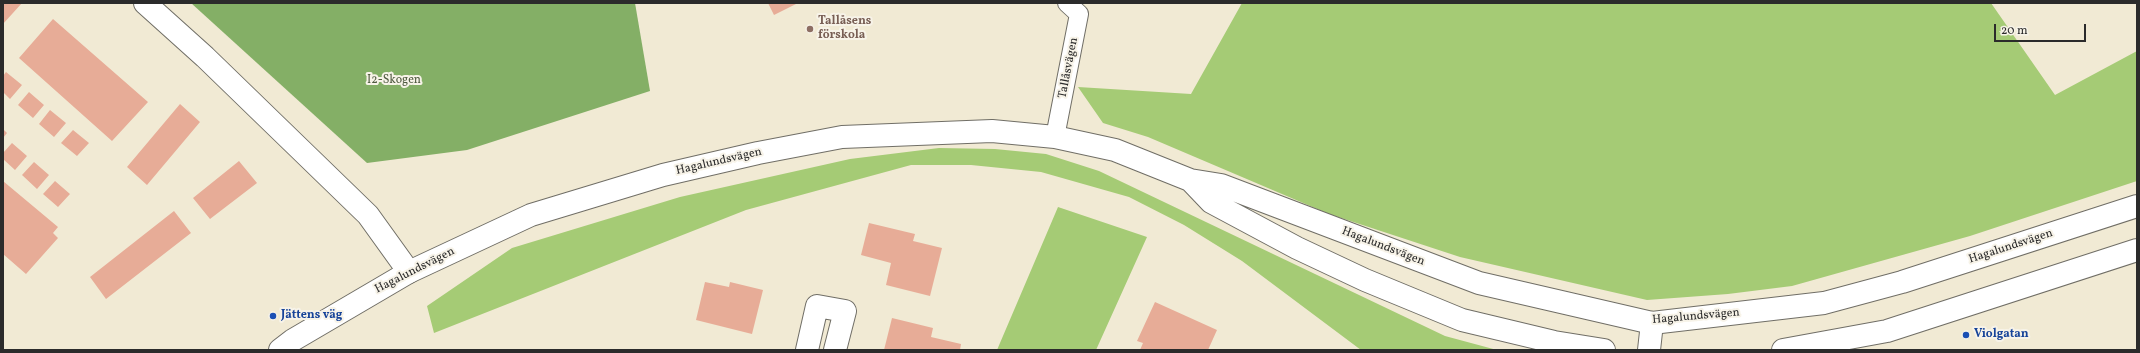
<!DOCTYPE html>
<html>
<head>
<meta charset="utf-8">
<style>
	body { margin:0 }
	#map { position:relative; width:2140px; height:353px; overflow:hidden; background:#f1ead4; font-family:Vollkorn,serif }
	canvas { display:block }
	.frame { position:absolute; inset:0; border:4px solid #2b2b2b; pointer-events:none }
	.scale { position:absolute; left:1994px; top:24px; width:92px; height:18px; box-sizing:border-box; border:2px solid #2b2b2b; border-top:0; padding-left:5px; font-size:12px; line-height:14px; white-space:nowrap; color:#2b2b2b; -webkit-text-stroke:3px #f7f3e8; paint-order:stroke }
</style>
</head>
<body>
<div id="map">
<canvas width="2140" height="353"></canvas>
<div class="frame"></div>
<div class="scale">20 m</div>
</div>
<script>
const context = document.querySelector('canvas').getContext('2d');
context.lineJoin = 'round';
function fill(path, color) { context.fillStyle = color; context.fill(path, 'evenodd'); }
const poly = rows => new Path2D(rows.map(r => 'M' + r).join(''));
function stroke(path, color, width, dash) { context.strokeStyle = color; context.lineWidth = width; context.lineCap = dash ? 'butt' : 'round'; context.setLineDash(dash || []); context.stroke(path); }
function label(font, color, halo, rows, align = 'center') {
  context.font = font + ' Vollkorn,serif'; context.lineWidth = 4; context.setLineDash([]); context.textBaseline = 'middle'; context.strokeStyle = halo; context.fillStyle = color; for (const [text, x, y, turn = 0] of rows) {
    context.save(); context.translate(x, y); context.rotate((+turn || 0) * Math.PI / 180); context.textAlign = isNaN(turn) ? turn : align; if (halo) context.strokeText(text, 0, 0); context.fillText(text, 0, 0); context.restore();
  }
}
fill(poly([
	[1242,3,1991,3,2055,95,2137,51,2137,181,1970,236,1792,286,1728,294,1647,300,1460,257,1329,214,1148,137,1103,123,1078,87,1191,94],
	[939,148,995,149,1046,154,1099,171,1445,336,1497,350,1361,350,1242,261,1184,225,1129,197,1041,172,971,165,911,165,746,210,434,333,427,306,512,248,680,197,850,159],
	[1058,207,1147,237,1096,350,997,350]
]), '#a5cb75');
fill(poly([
	[191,3,635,3,650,91,467,150,367,163]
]), '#84af66');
fill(poly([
	[3,3,22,3,3,24],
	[768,3,798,3,774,15],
	[53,19,148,102,112,141,19,58],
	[6,72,22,85,10,99,3,92,3,76],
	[29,92,44,105,33,118,18,105],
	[180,104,200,122,147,185,127,167],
	[50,110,66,123,54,137,39,124],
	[3,129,7,133,3,138],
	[73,130,89,143,77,156,61,143],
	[12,143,27,156,15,170,3,159,3,153],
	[239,161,257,183,210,219,193,198],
	[34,162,49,175,37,189,22,175],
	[3,181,58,227,53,233,58,238,26,274,3,254],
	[55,181,70,194,58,207,43,194],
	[174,211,191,233,106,299,90,277],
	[869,223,915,234,913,241,942,248,930,296,886,285,891,263,861,255],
	[705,282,729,287,730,282,763,290,752,334,696,320],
	[1155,302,1217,330,1208,350,1140,350,1143,343,1137,341],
	[892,318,933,328,931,337,961,344,960,350,884,350]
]), '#e7ac97');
const lane = poly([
	[1055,137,1079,14,1067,3]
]);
const street = poly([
	[145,3,205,57,368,215,409,272],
	[807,350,817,306,845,311,835,350],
	[1649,350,1652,323]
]);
const secondary = poly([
	[1190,180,1211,202,1297,248,1365,280,1462,320,1554,342,1604,350],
	[280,350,293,340,409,272,531,215,663,175,758,153,842,137,992,131,1055,137,1115,150,1190,180,1221,185,1479,283,1652,323,1824,303,1902,282,2137,206],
	[1783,350,1887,331,2137,250]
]);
stroke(lane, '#706e66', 20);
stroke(street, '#706e66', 24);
stroke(secondary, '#706e66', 24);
stroke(lane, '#fff', 18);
stroke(street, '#fff', 22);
stroke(secondary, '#fff', 22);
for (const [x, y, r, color] of [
	[810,29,4,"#8d6e63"],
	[273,316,4,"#1a4fb4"],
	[1966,335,4,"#1a4fb4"]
]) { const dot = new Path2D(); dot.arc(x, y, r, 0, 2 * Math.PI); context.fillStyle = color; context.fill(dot); stroke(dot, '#f7f3e8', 1.5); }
label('bold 12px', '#785e54', '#f7f3e8', [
	["Tallåsens",818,22],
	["förskola",818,36]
], 'left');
label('12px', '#2b2b2b', '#f7f3e8', [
	["Tallåsvägen",1069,68,-79],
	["Hagalundsvägen",719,162,-13],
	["Hagalundsvägen",1383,247,21],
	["Hagalundsvägen",2011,247,-18],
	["Hagalundsvägen",415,271,-27],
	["Hagalundsvägen",1696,317,-5]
]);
label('12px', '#505b41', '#f7f3e8', [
	["I2-Skogen",394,81]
]);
label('bold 12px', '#164399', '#f7f3e8', [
	["Jättens väg",281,316],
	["Violgatan",1974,335]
], 'left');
</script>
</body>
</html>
